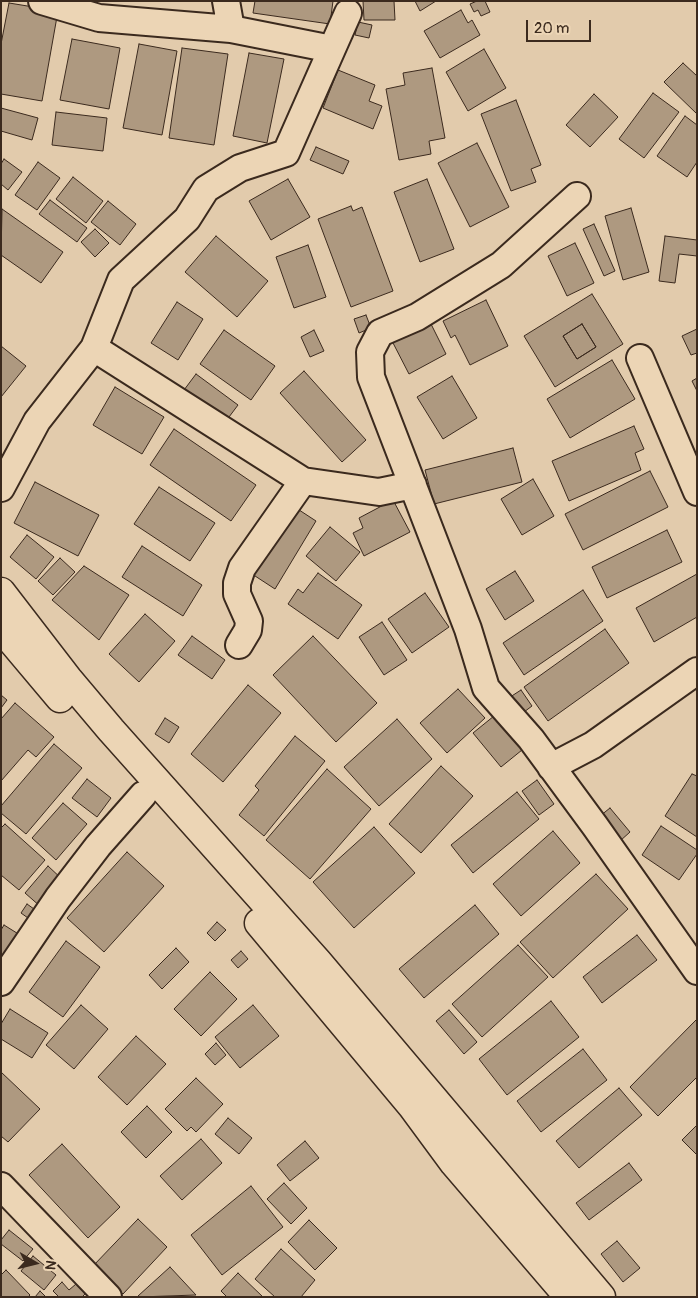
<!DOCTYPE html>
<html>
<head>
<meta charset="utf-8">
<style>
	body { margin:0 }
	#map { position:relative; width:698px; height:1298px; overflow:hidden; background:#e2cbac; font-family:Pangolin,sans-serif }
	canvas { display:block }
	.frame { position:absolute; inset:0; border:2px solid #3b2a1e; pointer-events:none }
	.north { position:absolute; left:10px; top:1238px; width:50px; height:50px; -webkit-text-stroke:4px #ecd5b5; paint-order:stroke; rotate:98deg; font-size:14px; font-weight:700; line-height:20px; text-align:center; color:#3b2a1e }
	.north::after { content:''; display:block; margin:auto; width:18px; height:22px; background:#3b2a1e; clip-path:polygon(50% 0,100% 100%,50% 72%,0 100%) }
	.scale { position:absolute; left:526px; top:20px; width:65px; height:22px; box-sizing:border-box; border:2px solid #3b2a1e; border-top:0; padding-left:6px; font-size:15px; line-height:18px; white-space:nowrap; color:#3b2a1e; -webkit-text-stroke:4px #ecd5b5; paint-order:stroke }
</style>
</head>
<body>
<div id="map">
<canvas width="698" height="1298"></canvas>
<div class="frame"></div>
<div class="north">N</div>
<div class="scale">20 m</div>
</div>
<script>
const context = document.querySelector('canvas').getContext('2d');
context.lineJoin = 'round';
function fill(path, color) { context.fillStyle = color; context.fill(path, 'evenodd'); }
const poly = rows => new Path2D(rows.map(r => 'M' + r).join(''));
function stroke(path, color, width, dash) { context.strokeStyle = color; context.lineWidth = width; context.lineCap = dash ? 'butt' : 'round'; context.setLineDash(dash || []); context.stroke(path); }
const building = poly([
	[255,1,333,1,330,24,253,13,255,1],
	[363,1,394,1,395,20,364,20,363,1],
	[415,1,436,1,420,11,415,1],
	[477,1,485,1,490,12,481,16,478,10,474,12,470,4,477,1],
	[9,3,58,11,42,101,1,94,1,44,9,3],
	[461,10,468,23,472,20,480,35,440,58,424,31,461,10],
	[358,22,372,25,369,38,355,35,358,22],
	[72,39,120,48,109,109,60,100,72,39],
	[139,44,177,51,162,135,123,128,139,44],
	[182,48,228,54,214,145,169,138,182,48],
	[484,49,506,88,468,111,446,72,484,49],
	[249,53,284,59,267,143,233,136,249,53],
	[683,63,697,76,697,114,664,82,683,63],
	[432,68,445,138,429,141,431,154,399,160,386,89,405,85,403,73,432,68],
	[338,70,375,85,369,101,382,106,373,129,323,108,338,70],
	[653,93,679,112,644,158,619,139,653,93],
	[594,94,618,117,590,147,566,125,594,94],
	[516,100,541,165,531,169,536,182,511,191,481,114,516,100],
	[1,108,38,118,32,140,1,131,1,108],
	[56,112,107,118,103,151,52,145,56,112],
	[685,116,697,125,697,162,687,177,657,156,685,116],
	[477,143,509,207,470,227,438,163,477,143],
	[316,147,349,161,343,174,310,160,316,147],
	[4,159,22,172,8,190,1,184,1,164,4,159],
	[38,162,60,178,37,210,15,195,38,162],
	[73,177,103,201,86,223,56,199,73,177],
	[288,179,310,217,271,240,249,201,288,179],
	[427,179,454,249,420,262,394,192,427,179],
	[50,200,87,228,77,242,39,214,50,200],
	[108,201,136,224,120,245,91,222,108,201],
	[351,206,353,211,362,207,393,291,351,307,318,219,351,206],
	[631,208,649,272,623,280,605,216,631,208],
	[2,209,63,252,41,283,1,255,2,209],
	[594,224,615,271,604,276,583,229,594,224],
	[95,229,109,243,95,257,81,242,95,229],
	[216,236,268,281,237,317,185,272,216,236],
	[665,236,697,240,697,256,679,254,675,283,659,281,665,236],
	[575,243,594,283,567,296,548,256,575,243],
	[308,245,326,297,294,308,276,257,308,245],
	[592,294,623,344,555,387,524,336,592,294],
	[582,324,596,347,577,359,563,336,582,324],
	[486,300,508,346,470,365,455,335,451,338,443,321,486,300],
	[177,302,203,319,178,360,151,343,177,302],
	[366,315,371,328,359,333,354,319,366,315],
	[430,322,446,354,409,374,392,341,430,322],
	[582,324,596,347,577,359,563,336,582,324],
	[697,329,697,353,691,355,682,336,697,329],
	[224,330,275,366,251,400,200,364,224,330],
	[314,330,324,351,310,357,301,337,314,330],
	[1,346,26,366,1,397,1,346],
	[612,360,635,399,570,438,547,399,612,360],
	[304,371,366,440,342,462,280,393,304,371],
	[196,374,238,405,226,421,184,390,196,374],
	[452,376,477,418,443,439,417,397,452,376],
	[697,378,697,391,692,381,697,378],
	[115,387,164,417,142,454,93,425,115,387],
	[634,426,644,449,635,453,641,470,569,501,552,461,634,426],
	[174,429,256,485,231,521,150,465,174,429],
	[513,448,522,482,434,504,425,470,513,448],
	[650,471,668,507,583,550,565,514,650,471],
	[533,479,554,516,522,535,501,499,533,479],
	[35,482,99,515,78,556,14,523,35,482],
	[159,487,215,523,190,561,134,524,159,487],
	[393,500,410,532,364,556,353,533,363,528,359,518,393,500],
	[293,506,316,521,275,589,252,574,293,506],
	[330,527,360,552,336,581,306,556,330,527],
	[667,530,682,562,607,598,592,567,667,530],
	[27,535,54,557,36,579,10,557,27,535],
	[142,546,202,585,183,616,122,577,142,546],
	[60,558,75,572,53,595,38,581,60,558],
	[84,566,129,595,99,640,52,600,84,566],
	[515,571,534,601,505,620,486,589,515,571],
	[318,573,362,605,338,639,288,604,298,589,303,593,318,573],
	[697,574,697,617,654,642,636,608,697,574],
	[583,590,603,621,524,675,503,643,583,590],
	[425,593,449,627,412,653,388,619,425,593],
	[145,614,175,641,139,682,109,654,145,614],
	[382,622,407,660,384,675,359,637,382,622],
	[605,629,629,663,548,721,524,687,605,629],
	[192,636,225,660,212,679,178,655,192,636],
	[313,636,377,703,336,742,273,675,313,636],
	[248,685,281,713,223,782,191,754,248,685],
	[458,689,485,718,447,753,420,723,458,689],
	[521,690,532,706,516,718,504,701,521,690],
	[1,695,7,700,1,708,1,695],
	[15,703,54,737,36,757,28,750,1,781,1,719,15,703],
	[494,716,522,750,501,767,473,733,494,716],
	[165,718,179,727,169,743,155,734,165,718],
	[397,719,432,759,379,806,344,767,397,719],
	[295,736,325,761,264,836,239,815,259,790,255,786,295,736],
	[54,744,82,768,26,834,1,813,1,806,54,744],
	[441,766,473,796,421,853,389,824,441,766],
	[327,769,371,809,310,879,266,840,327,769],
	[692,774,697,776,697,837,665,816,692,774],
	[87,779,111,798,97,817,72,798,87,779],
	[537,780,554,804,539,815,522,791,537,780],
	[517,792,539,819,473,873,451,845,517,792],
	[63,803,87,824,56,860,32,838,63,803],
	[610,808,630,832,620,841,600,816,610,808],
	[5,824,45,860,19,890,1,875,1,828,5,824],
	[661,826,697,850,697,854,679,880,642,855,661,826],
	[374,827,415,873,354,928,313,882,374,827],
	[553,831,580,863,521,916,493,884,553,831],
	[127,852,164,886,104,952,67,918,127,852],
	[48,866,63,880,41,907,25,893,48,866],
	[596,874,628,909,553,978,520,942,596,874],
	[27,904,41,914,35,923,21,913,27,904],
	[475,905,499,934,424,998,399,969,475,905],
	[217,922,226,930,215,941,207,933,217,922],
	[4,925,20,935,1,964,1,930,4,925],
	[637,935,657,960,602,1003,583,977,637,935],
	[66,941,100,967,63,1017,29,992,66,941],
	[518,945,548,977,482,1037,452,1004,518,945],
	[176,948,189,962,162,989,149,975,176,948],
	[241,951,248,959,238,968,231,960,241,951],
	[210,972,237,999,201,1036,174,1009,210,972],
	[551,1001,579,1037,507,1095,479,1059,551,1001],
	[81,1005,108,1029,74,1069,46,1045,81,1005],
	[253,1005,279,1036,240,1068,215,1037,253,1005],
	[10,1009,48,1033,32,1058,1,1039,1,1024,10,1009],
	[449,1010,477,1042,464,1054,436,1021,449,1010],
	[697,1019,697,1077,658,1116,630,1087,697,1019],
	[136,1036,166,1064,127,1105,98,1077,136,1036],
	[216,1043,226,1055,215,1065,205,1054,216,1043],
	[583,1049,607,1080,541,1132,517,1101,583,1049],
	[1,1072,40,1109,8,1142,1,1136,1,1072],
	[196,1078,223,1104,196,1132,191,1127,187,1131,165,1109,196,1078],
	[619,1088,642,1115,579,1168,556,1141,619,1088],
	[147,1106,172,1132,146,1158,121,1132,147,1106],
	[228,1118,252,1138,239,1154,215,1134,228,1118],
	[697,1125,697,1155,682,1140,697,1125],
	[201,1139,222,1163,182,1200,160,1176,201,1139],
	[305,1141,319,1158,290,1181,277,1165,305,1141],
	[62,1144,120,1207,88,1238,29,1175,62,1144],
	[629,1163,642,1180,589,1220,576,1203,629,1163],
	[284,1183,307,1208,291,1224,267,1199,284,1183],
	[251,1186,283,1227,222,1275,191,1235,251,1186],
	[138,1219,167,1247,123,1294,93,1266,138,1219],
	[309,1220,337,1248,315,1270,288,1242,309,1220],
	[9,1230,33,1249,23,1261,1,1244,1,1240,9,1230],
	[617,1241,640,1268,623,1282,601,1254,617,1241],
	[281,1249,315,1280,301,1297,275,1297,255,1279,281,1249],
	[33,1256,56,1275,44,1290,21,1271,33,1256],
	[170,1267,196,1295,139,1297,138,1296,170,1267],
	[6,1270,30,1295,28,1297,1,1297,1,1275,6,1270],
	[238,1273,263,1297,227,1297,221,1291,238,1273],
	[62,1282,69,1290,76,1284,85,1294,82,1297,59,1297,53,1291,62,1282],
	[40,1291,46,1297,35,1297,40,1291]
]);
fill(building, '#ae9980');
stroke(building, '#3b2a1e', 1);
const street = poly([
	[42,1,99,18,231,29,332,49,348,13],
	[226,1,231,29],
	[577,196,501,265,417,317,380,333,370,352,371,377,468,629,486,688,531,739,595,826,697,971],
	[94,348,303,481,379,492,413,485],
	[640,358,697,492],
	[1,488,37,421,94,348,121,280,187,219,206,189,240,168,286,153,332,49],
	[239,645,248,630,249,621,237,594,237,583,242,568,303,481],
	[551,767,593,745,697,671],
	[1,982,58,898,98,846,143,795],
	[1,1186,108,1297]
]);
const secondary = poly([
	[1,592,68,679,111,730,317,961,601,1297],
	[1,628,60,698],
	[259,923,412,1106,454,1163,569,1297]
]);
stroke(street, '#3b2a1e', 30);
stroke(secondary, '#3b2a1e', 31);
stroke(street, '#ecd5b5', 26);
stroke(secondary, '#ecd5b5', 28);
</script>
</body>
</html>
